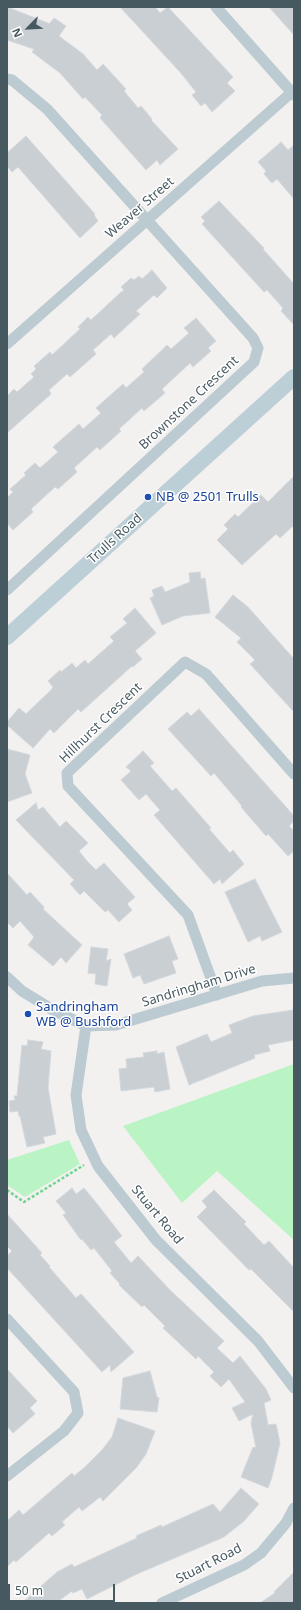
<!DOCTYPE html>
<html>
<head>
<meta charset="utf-8">
<style>
	body { margin:0 }
	#map { position:relative; width:301px; height:1610px; overflow:hidden; background:#f3f0f0; font-family:"Noto Sans",sans-serif }
	canvas { display:block }
	.frame { position:absolute; inset:0; border:8px solid #465960; pointer-events:none }
	.north { position:absolute; left:8px; top:8px; width:40px; height:40px; -webkit-text-stroke:3px #fff; paint-order:stroke; rotate:246deg; font-size:11px; font-weight:700; line-height:16px; text-align:center; color:#465960 }
	.north::after { content:''; display:block; margin:auto; width:14px; height:18px; background:#465960; clip-path:polygon(50% 0,100% 100%,50% 72%,0 100%) }
	.scale { position:absolute; left:8px; top:1584px; width:107px; height:18px; box-sizing:border-box; border:2px solid #465960; border-top:0; padding-left:5px; font-size:12px; line-height:14px; white-space:nowrap; color:#465960; -webkit-text-stroke:3px #fff; paint-order:stroke }
</style>
</head>
<body>
<div id="map">
<canvas width="301" height="1610"></canvas>
<div class="frame"></div>
<div class="north">N</div>
<div class="scale">50 m</div>
</div>
<script>
const context = document.querySelector('canvas').getContext('2d');
context.lineJoin = 'round';
function fill(path, color) { context.fillStyle = color; context.fill(path, 'evenodd'); }
const poly = rows => new Path2D(rows.map(r => 'M' + r).join(''));
function stroke(path, color, width, dash) { context.strokeStyle = color; context.lineWidth = width; context.lineCap = dash ? 'butt' : 'round'; context.setLineDash(dash || []); context.stroke(path); }
function label(font, color, halo, rows, align = 'center') {
  context.font = font + ' "Noto Sans",sans-serif'; context.lineWidth = 3; context.setLineDash([]); context.textBaseline = 'middle'; context.strokeStyle = halo; context.fillStyle = color; for (const [text, x, y, turn = 0] of rows) {
    context.save(); context.translate(x, y); context.rotate((+turn || 0) * Math.PI / 180); context.textAlign = isNaN(turn) ? turn : align; if (halo) context.strokeText(text, 0, 0); context.fillText(text, 0, 0); context.restore();
  }
}
fill(poly([
	[294,1064,294,1240,217,1171,182,1203,123,1126],
	[69,1140,80,1164,25,1197,7,1185,7,1160]
]), '#baf4c5');
const building = poly([
	[7,7,48,23,49,24,54,18,66,26,59,36,83,54,97,70,103,64,126,89,124,91,138,108,141,106,152,119,151,120,178,149,160,165,157,160,146,170,100,118,102,115,85,97,83,99,60,73,32,52,34,49,7,40,7,7],
	[120,7,155,7,160,13,168,7,233,77,227,83,235,91,212,112,205,103,201,106,192,95,196,92,180,72,120,7],
	[269,7,294,7,294,35,269,7],
	[26,136,95,214,94,215,98,221,80,238,18,167,12,172,7,166,7,153,26,136],
	[281,142,288,150,294,145,294,199,277,179,272,183,264,174,266,171,258,162,281,142],
	[219,201,264,248,263,249,294,284,294,325,281,311,283,308,267,290,264,292,202,224,205,221,201,217,219,201],
	[152,270,167,288,157,298,154,295,136,311,140,314,114,338,111,334,93,350,96,354,70,377,67,374,49,390,51,394,7,433,7,396,14,389,17,392,34,377,31,374,36,369,34,366,50,352,52,355,80,329,78,327,88,317,91,320,119,294,124,290,121,287,131,278,134,280,139,276,142,279,152,270],
	[196,318,216,341,208,348,211,351,193,367,190,363,162,389,165,393,144,411,142,408,119,429,121,431,100,450,97,447,74,468,77,472,58,489,55,487,31,509,33,512,13,530,7,523,7,498,13,492,10,489,26,475,24,473,35,463,40,468,58,452,53,447,79,424,83,429,101,413,96,408,123,384,126,388,144,372,142,369,167,345,171,349,189,333,184,328,196,318],
	[294,476,294,525,280,538,276,534,242,565,217,540,228,529,224,525,235,514,238,517,261,495,268,502,294,476],
	[200,572,201,579,205,578,210,613,183,616,162,625,150,598,154,596,152,590,162,586,165,592,190,582,189,573,200,572],
	[233,595,248,607,294,659,294,712,250,664,255,660,237,642,241,638,215,617,233,595],
	[135,608,156,633,135,651,142,659,133,667,132,666,81,712,78,709,54,733,50,729,33,748,7,725,7,722,19,708,26,714,52,689,53,687,48,681,60,670,61,672,72,663,76,668,85,660,88,664,114,641,110,637,127,623,123,619,135,608],
	[199,709,294,816,294,821,289,826,294,831,294,851,288,856,268,834,266,836,241,807,242,806,214,773,211,776,168,729,187,712,191,716,199,709],
	[7,749,30,755,25,774,32,793,7,802,7,749],
	[143,751,154,763,150,766,172,791,176,788,211,828,209,829,230,853,233,850,244,864,222,884,220,879,214,884,154,815,160,810,146,794,139,800,121,780,131,771,126,767,143,751],
	[36,803,38,810,43,807,60,827,66,821,88,843,79,851,87,861,96,870,104,863,135,897,127,904,132,910,119,922,108,910,105,912,84,891,80,895,70,884,74,880,16,820,36,803],
	[7,873,27,895,30,892,44,907,43,909,82,945,66,963,61,957,53,966,28,945,34,937,20,921,13,928,7,922,7,873],
	[255,879,282,932,262,941,260,936,248,942,225,892,255,879],
	[169,936,178,959,172,961,176,973,144,984,140,975,133,978,124,954,169,936],
	[91,947,108,949,106,961,111,959,107,986,95,984,96,974,88,973,91,947],
	[293,1010,294,1040,268,1045,270,1051,254,1055,255,1058,189,1085,176,1047,207,1034,211,1042,232,1033,229,1025,253,1016,293,1010],
	[28,1040,43,1042,41,1049,51,1051,48,1088,56,1134,43,1137,45,1143,27,1147,20,1116,19,1116,18,1111,10,1112,9,1101,15,1100,14,1096,17,1096,22,1045,27,1046,28,1040],
	[157,1051,157,1054,164,1052,170,1089,155,1092,154,1087,121,1091,119,1069,127,1068,126,1059,144,1057,143,1053,157,1051],
	[72,1188,76,1194,84,1188,98,1205,122,1236,114,1242,131,1263,138,1256,169,1289,224,1341,217,1348,233,1363,240,1356,266,1389,271,1400,264,1403,268,1425,276,1424,280,1443,272,1477,268,1488,241,1477,253,1447,256,1448,251,1423,253,1414,239,1421,232,1408,245,1402,229,1379,221,1387,210,1376,214,1372,198,1356,196,1359,163,1328,165,1326,144,1305,142,1307,119,1285,120,1284,110,1273,112,1271,94,1248,91,1250,82,1239,81,1240,63,1215,66,1213,56,1201,72,1188],
	[214,1190,246,1222,244,1224,264,1245,269,1241,294,1268,294,1312,251,1269,249,1270,197,1217,207,1207,202,1201,214,1190],
	[7,1214,42,1253,40,1255,50,1266,49,1267,76,1298,81,1294,134,1352,111,1372,110,1365,102,1372,7,1268,7,1256,12,1251,7,1246,7,1214],
	[7,1369,37,1401,30,1408,35,1414,13,1433,7,1426,7,1369],
	[150,1371,157,1397,159,1398,157,1412,120,1409,123,1378,150,1371],
	[118,1418,155,1431,146,1454,136,1468,103,1501,100,1497,82,1511,79,1507,62,1522,65,1525,52,1536,49,1533,16,1562,14,1560,7,1567,7,1521,19,1510,23,1515,72,1473,74,1476,85,1467,102,1450,112,1437,118,1418],
	[241,1488,259,1504,244,1521,224,1537,137,1574,87,1599,82,1589,73,1593,72,1591,56,1603,22,1603,57,1572,72,1564,74,1567,137,1538,136,1536,161,1525,162,1527,213,1504,220,1512,241,1488],
	[294,1572,294,1603,260,1603,275,1593,274,1592,294,1572]
]);
fill(building, '#cacfd3');
stroke(building, '#d3d8dc', 1);
stroke(poly([
	[7,1190,24,1202,84,1165]
]), '#6ed68e', 2.5, [3, 2]);
stroke(poly([
	[216,7,294,95],
	[7,79,12,80,47,109,253,338,258,348,254,362,7,590],
	[7,344,292,92],
	[7,977,22,991,53,1010,86,1026,116,1025,262,981,294,978],
	[217,995,188,915,68,786,67,773,185,662,206,674,294,774],
	[86,1026,76,1095,81,1130,98,1166,156,1240,258,1341,294,1388],
	[7,1319,74,1392,78,1413,64,1431,7,1476],
	[162,1603,244,1565,261,1553,286,1523,294,1508]
]), '#bccbd1', 11);
stroke(poly([
	[7,637,294,377]
]), '#bcced6', 16);
for (const [x, y, r, color] of [
	[148,497,4,"#1a4fb4"],
	[28,1014,4,"#1a4fb4"]
]) { const dot = new Path2D(); dot.arc(x, y, r, 0, 2 * Math.PI); context.fillStyle = color; context.fill(dot); stroke(dot, '#fff', 1.5); }
label('13px', '#465960', '#fff', [
	["Weaver Street",140,208,-41],
	["Brownstone Crescent",189,403,-43],
	["Trulls Road",115,539,-42],
	["Hillhurst Crescent",101,723,-44],
	["Sandringham Drive",199,986,-17],
	["Stuart Road",157,1215,50],
	["Stuart Road",209,1564,-27]
]);
label('13px', '#164399', '#fff', [
	["NB @ 2501 Trulls",156,497],
	["Sandringham",36,1007],
	["WB @ Bushford",36,1022]
], 'left');
</script>
</body>
</html>
